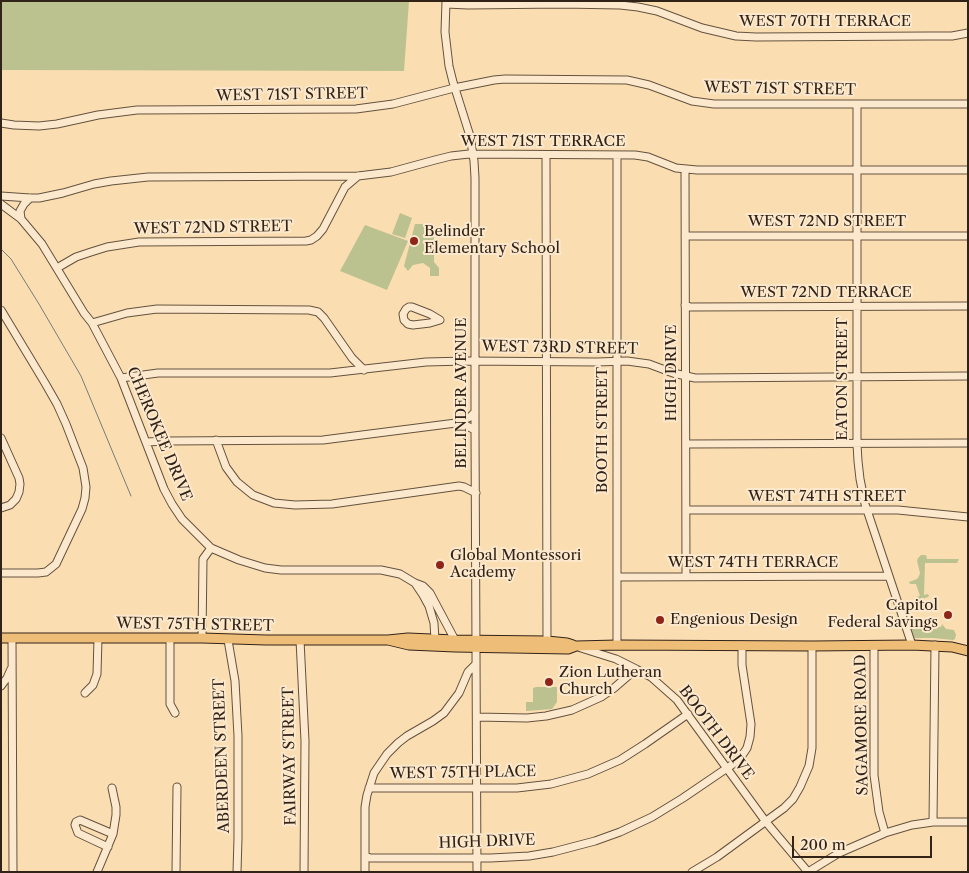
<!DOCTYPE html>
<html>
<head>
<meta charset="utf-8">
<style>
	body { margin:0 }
	#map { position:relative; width:969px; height:873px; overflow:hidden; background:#fbddb2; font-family:"Libre Caslon Text",serif }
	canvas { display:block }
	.frame { position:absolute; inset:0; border:2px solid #322318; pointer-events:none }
	.scale { position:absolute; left:792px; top:836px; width:140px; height:22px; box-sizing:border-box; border:2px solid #322318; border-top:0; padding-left:6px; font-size:15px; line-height:18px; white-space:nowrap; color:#322318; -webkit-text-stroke:4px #fce9cd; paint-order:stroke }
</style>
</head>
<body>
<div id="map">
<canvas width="969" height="873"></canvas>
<div class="frame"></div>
<div class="scale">200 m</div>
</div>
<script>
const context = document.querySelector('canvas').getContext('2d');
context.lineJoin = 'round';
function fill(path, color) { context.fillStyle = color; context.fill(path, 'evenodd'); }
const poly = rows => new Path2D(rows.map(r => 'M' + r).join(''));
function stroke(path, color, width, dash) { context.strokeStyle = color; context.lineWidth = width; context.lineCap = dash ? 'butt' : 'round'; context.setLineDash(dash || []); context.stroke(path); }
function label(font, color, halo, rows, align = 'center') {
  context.font = font + ' "Libre Caslon Text",serif'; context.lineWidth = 4; context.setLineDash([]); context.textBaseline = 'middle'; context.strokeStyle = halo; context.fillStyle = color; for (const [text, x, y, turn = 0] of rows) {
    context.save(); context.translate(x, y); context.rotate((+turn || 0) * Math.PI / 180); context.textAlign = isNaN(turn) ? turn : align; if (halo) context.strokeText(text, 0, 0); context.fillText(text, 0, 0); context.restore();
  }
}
fill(poly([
	[1,1,409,1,404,71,1,70],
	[400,213,412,218,405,238,392,234],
	[415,224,434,224,434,262,439,268,439,276,430,276,430,268,423,263,413,265,408,271,404,266],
	[365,225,408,241,387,290,340,271],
	[921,555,926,555,927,559,959,559,957,563,925,563,924,595,928,594,929,596,928,597,918,600,916,597,920,596,916,584,910,584,909,582,917,579,919,576,920,573,917,561,918,558],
	[942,624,946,629,954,630,956,635,955,639,953,640,933,638,912,638,909,630,910,628,912,627,941,627],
	[536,687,557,687,557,702,552,709,526,711,526,702,533,702,533,688]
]), '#bbc28f');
stroke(poly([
	[1,249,11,259,39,304,81,376,131,496]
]), '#777c78', 1);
const minor = poly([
	[446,1,445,32,449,66,453,82,470,136,474,161,475,178,475,430,477,872],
	[446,4,468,5,562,4,620,5,638,7,657,11,702,28,736,36,756,37,928,36,952,36,968,33],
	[857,104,857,444,858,461,860,479,865,504,912,645],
	[1,123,14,125,39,126,57,124,98,115,137,110,356,109,393,104,454,88,494,80,505,79,627,80,649,85,692,101,714,104,968,104],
	[546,155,547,641],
	[617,155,617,645],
	[685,169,686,576],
	[1,196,30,198,39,198,63,193,94,184,111,181,148,177,358,176,391,172,435,160,451,156,469,154,635,155,648,157,676,168,697,170,968,170],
	[1,204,21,219,42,244,84,313,92,323,121,378,164,489,172,504,182,519,211,548,239,560,265,568,281,570,381,570,400,574,415,583,423,586,430,593,455,640],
	[21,219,20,211,24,204,30,198],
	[685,236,968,236],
	[57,268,76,257,91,252,107,247,139,242,306,241,311,240,317,236,323,229,345,187,358,176],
	[685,305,690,307,968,306],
	[409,307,412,307,430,314,440,320,430,323,413,325,408,324,404,320,403,314,406,309,409,307],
	[1,310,45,383,57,404,66,424,83,468,86,487,85,498,82,509,56,564,46,572,38,573,1,573],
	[92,323,127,313,157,309,309,310,318,312,324,318,352,358,364,370],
	[121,378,158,373,330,373,426,362,466,361,597,362,627,361,649,364,673,373,695,378,968,376],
	[457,423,470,417,475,412],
	[1,438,19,478,20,484,19,492,16,499,10,505,1,508],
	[216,440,226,467,237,482,253,495,274,503,295,505,332,504,459,486,464,487,476,493],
	[146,442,168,441,323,440,456,423,463,424,475,430],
	[686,444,968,443],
	[686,510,898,510,968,517],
	[617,577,888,576],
	[415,583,423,595,429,606,434,623,435,640],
	[12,638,13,872],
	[170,638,170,704,175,713],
	[202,638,203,559,211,548],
	[228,640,235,681,238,736,238,838,237,872],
	[300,640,305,741,304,872],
	[874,645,874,775,879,812,885,833],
	[581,648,616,659,636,669,651,677,677,700,766,822,808,872],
	[1,686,7,678,11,669],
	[85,693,93,685,97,674,98,638],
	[477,717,527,718,546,716,572,710,601,697,614,688,636,669],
	[369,788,517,788,551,784,588,774,620,760,645,744,688,714],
	[933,822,935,645],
	[108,847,78,833,75,825,76,822,80,820,113,834],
	[365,856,370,858,491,858,529,856,553,852,595,841,620,832,652,817,683,798,733,764,741,757,747,748,750,737,751,724,742,665,742,645],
	[97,872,113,834,116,815,116,807,112,788],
	[176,872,177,787],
	[365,872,365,807,367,795,374,773,387,754,398,743,407,736,433,721,444,713,459,693,468,672,476,664],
	[692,872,717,857,784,808,793,799,800,787,809,766,812,748,812,646],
	[808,872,839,853,885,833,912,825,933,822,968,822]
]);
const major = poly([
	[1,638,202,638,266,640,388,640,408,638,455,640,547,641,567,643,573,645],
	[388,640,409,645,455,647,568,649,576,646,617,645,812,646,912,645,952,647,968,651]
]);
stroke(minor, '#64523e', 9);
stroke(major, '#322318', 11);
stroke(minor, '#fce9cd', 7);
stroke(major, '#eebe79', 9);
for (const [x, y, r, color] of [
	[414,241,5,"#8f2418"],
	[440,565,5,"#8f2418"],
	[948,615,5,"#8f2418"],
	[660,620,5,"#8f2418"],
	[549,682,5,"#8f2418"]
]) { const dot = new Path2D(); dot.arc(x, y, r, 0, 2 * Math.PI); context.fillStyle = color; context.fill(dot); stroke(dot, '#fce9cd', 2); }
label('15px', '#322318', '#fce9cd', [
	["WEST 70TH TERRACE",825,22],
	["WEST 71ST STREET",780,89,1],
	["WEST 71ST STREET",292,95,-1],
	["WEST 71ST TERRACE",543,142],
	["WEST 72ND STREET",827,222],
	["WEST 72ND STREET",213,228,-1],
	["WEST 72ND TERRACE",826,293],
	["WEST 73RD STREET",560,348,1],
	["HIGH DRIVE",672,373,-90],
	["EATON STREET",843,379,-90],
	["BELINDER AVENUE",462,393,-90],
	["BOOTH STREET",603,430,-90],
	["CHEROKEE DRIVE",159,434,67],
	["WEST 74TH STREET",827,497],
	["WEST 74TH TERRACE",753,563],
	["WEST 75TH STREET",195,625,1],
	["SAGAMORE ROAD",862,725,-91],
	["BOOTH DRIVE",716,733,53],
	["ABERDEEN STREET",222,756,-92],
	["FAIRWAY STREET",290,756,-91],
	["WEST 75TH PLACE",463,773,-1],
	["HIGH DRIVE",487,842,-2]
]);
label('15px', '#322318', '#fce9cd', [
	["Belinder",424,232],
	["Elementary School",424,249],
	["Global Montessori",450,556],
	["Academy",450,573],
	["Capitol",938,606,"right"],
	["Federal Savings",938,623,"right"],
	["Engenious Design",670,620],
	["Zion Lutheran",559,673],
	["Church",559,690]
], 'left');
</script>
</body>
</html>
